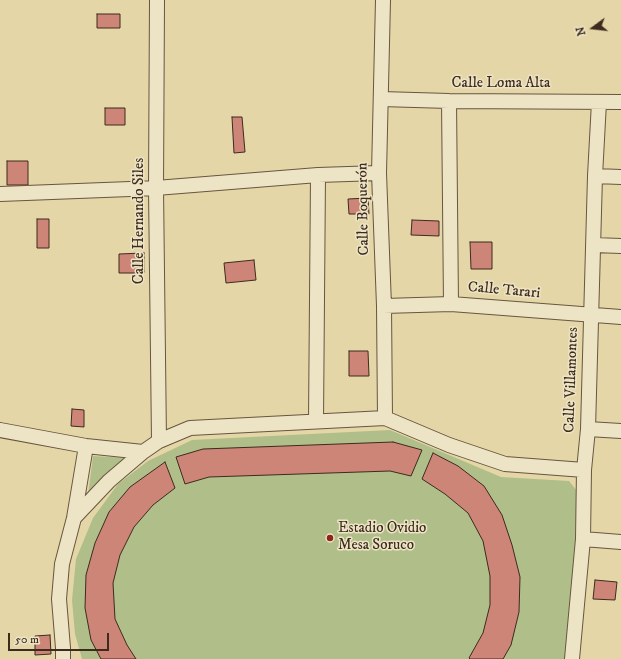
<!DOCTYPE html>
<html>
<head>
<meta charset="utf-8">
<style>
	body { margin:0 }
	#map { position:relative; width:621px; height:659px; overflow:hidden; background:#e4d6a6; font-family:"IM FELL DW Pica",serif }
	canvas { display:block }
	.north { position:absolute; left:573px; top:8px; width:40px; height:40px; -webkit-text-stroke:3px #ede4c5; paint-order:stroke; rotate:255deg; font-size:11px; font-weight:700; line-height:16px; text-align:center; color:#3d2b1f }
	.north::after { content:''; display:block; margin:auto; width:14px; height:18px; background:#3d2b1f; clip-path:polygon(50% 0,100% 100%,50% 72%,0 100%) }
	.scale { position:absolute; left:8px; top:633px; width:101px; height:18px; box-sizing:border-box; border:2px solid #3d2b1f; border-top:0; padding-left:5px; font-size:12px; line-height:14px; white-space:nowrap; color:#3d2b1f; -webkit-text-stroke:3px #ede4c5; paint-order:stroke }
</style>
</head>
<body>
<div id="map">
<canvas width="621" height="659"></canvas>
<div class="north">N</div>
<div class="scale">50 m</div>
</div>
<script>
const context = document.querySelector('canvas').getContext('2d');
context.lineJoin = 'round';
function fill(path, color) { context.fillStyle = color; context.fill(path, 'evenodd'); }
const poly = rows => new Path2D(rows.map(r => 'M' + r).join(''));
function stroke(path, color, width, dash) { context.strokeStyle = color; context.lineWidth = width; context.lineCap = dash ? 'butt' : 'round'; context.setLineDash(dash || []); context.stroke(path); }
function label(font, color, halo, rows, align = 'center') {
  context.font = font + ' "IM FELL DW Pica",serif'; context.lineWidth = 3; context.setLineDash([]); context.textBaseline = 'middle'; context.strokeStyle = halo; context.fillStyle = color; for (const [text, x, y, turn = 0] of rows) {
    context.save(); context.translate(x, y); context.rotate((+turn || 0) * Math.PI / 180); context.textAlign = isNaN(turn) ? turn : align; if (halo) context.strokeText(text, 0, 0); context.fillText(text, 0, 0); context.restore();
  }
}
fill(poly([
	[390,430,501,477,569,481,577,491,574,565,566,659,82,659,75,634,72,600,76,559,93,518,118,484,148,461,192,440],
	[93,456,128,458,88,495]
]), '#b0be89');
const building = poly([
	[97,14,120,14,120,28,97,28,97,14],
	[105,108,125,108,125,125,105,125,105,108],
	[232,117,242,117,245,152,234,153,232,117],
	[7,161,28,161,28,185,7,185,7,161],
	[368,198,369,214,349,214,348,199,368,198],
	[37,219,49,219,49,248,37,248,37,219],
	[412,220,439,221,439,236,411,235,412,220],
	[470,242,492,242,492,269,471,269,470,242],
	[144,253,144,273,119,273,119,254,144,253],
	[254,260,256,280,226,283,224,263,254,260],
	[349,351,368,351,369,376,349,376,349,351],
	[72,409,84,410,84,427,71,426,72,409],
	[393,442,422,450,411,476,390,471,209,477,185,484,176,457,203,449,393,442],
	[433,453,458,466,484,486,502,515,512,545,520,577,519,612,511,645,503,659,470,659,469,658,483,633,490,605,490,576,483,541,468,513,445,494,422,479,433,453],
	[165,462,175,488,153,505,134,527,120,555,113,583,115,619,127,645,136,659,101,659,91,640,85,608,86,575,95,543,109,512,130,487,165,462],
	[595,580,617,582,615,600,593,599,595,580],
	[50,635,51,654,35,655,35,636,50,635]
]);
fill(building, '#cd8577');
stroke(building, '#3d2b1f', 1);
const street = poly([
	[157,0,156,188,159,441],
	[383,0,379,173,384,306,385,418],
	[381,99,449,101,621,102],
	[449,101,451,304],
	[595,176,621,177],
	[0,194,156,188,318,175,379,173],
	[594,245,621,246],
	[384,306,451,304,621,317],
	[316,421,318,175],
	[588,429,621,431],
	[0,430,86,446,143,452],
	[74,518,109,481,143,452,159,441,190,428,385,418,449,445,505,464,584,470],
	[583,539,621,542],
	[63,659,63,648,59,599,62,564,74,518,86,446],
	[572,659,583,539,584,470,588,429,595,176,599,102]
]);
stroke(street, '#675641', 16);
stroke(street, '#ede4c5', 14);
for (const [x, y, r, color] of [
	[330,538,4,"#8f2418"]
]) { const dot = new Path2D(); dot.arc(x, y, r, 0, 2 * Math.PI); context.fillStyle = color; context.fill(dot); stroke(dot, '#ede4c5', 1.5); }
label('15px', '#3d2b1f', '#ede4c5', [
	["Calle Loma Alta",501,84],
	["Calle Boquerón",364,209,-91],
	["Calle Hernando Siles",140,221,-90],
	["Calle Tarari",504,291,5],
	["Calle Villamontes",572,380,-88]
]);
label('15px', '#3d2b1f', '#ede4c5', [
	["Estadio Ovidio",338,529],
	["Mesa Soruco",338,546]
], 'left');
</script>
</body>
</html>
